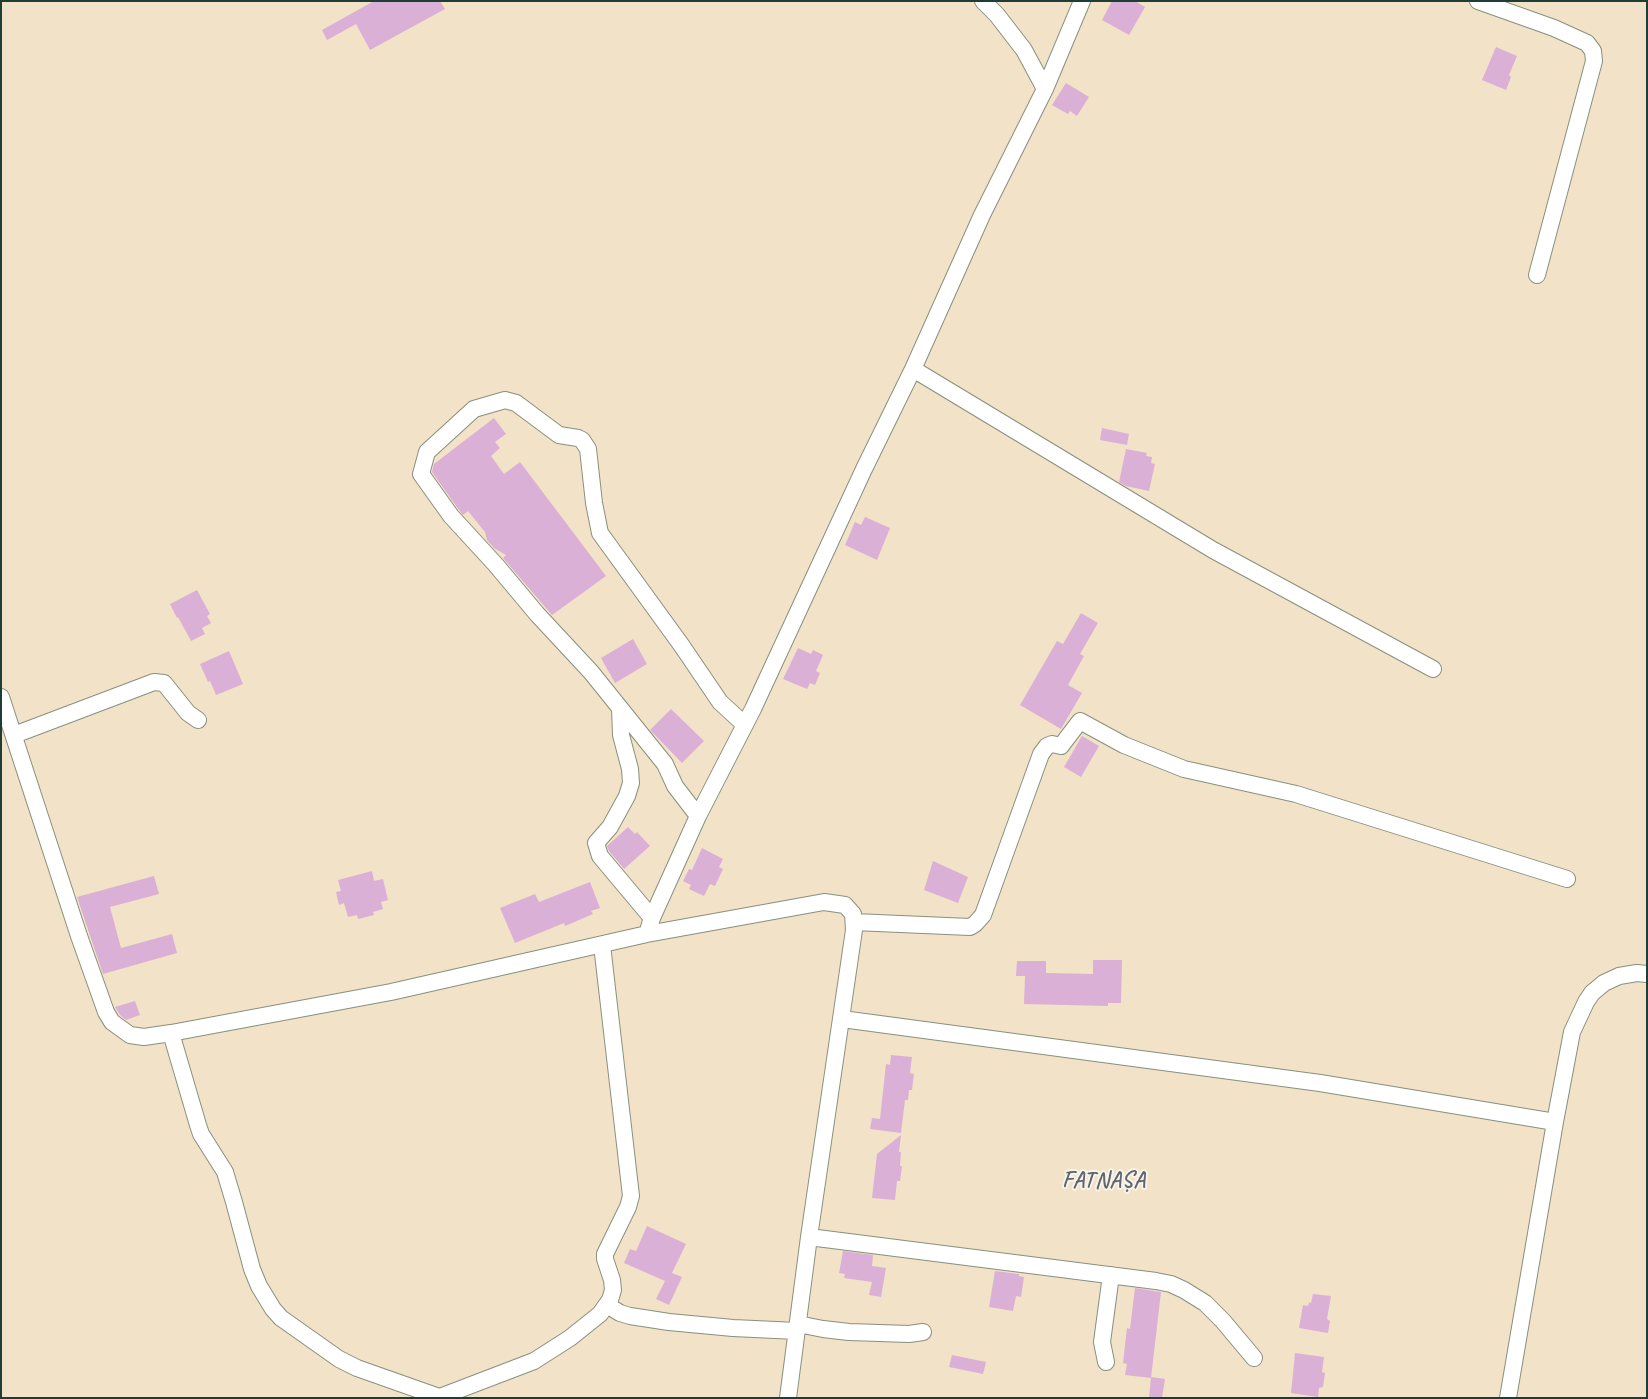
<!DOCTYPE html>
<html>
<head>
<meta charset="utf-8">
<style>
	body { margin:0 }
	#map { position:relative; width:1648px; height:1399px; overflow:hidden; background:#f2e2c7; font-family:Caveat,sans-serif }
	canvas { display:block }
	.frame { position:absolute; inset:0; border:2px solid #1f3d34; pointer-events:none }
</style>
</head>
<body>
<div id="map">
<canvas width="1648" height="1399"></canvas>
<div class="frame"></div>
</div>
<script>
const context = document.querySelector('canvas').getContext('2d');
context.lineJoin = 'round';
function fill(path, color) { context.fillStyle = color; context.fill(path, 'evenodd'); }
const poly = rows => new Path2D(rows.map(r => 'M' + r).join(''));
function stroke(path, color, width, dash) { context.strokeStyle = color; context.lineWidth = width; context.lineCap = dash ? 'butt' : 'round'; context.setLineDash(dash || []); context.stroke(path); }
function label(font, color, halo, rows, align = 'center') {
  context.font = font + ' Caveat,sans-serif'; context.lineWidth = 4; context.setLineDash([]); context.textBaseline = 'middle'; context.strokeStyle = halo; context.fillStyle = color; for (const [text, x, y, turn = 0] of rows) {
    context.save(); context.translate(x, y); context.rotate((+turn || 0) * Math.PI / 180); context.textAlign = isNaN(turn) ? turn : align; if (halo) context.strokeText(text, 0, 0); context.fillText(text, 0, 0); context.restore();
  }
}
fill(poly([
	[374,1,440,1,445,9,370,50,356,24,327,40,322,30],
	[1112,1,1135,1,1145,7,1129,35,1102,20],
	[1496,47,1517,56,1509,75,1511,77,1506,90,1482,80],
	[1066,83,1089,97,1077,116,1070,111,1068,114,1052,105],
	[494,418,506,434,495,442,500,448,491,456,504,474,520,462,606,576,552,615,503,558,506,555,494,548,487,540,485,532,468,511,463,515,459,510,432,472,434,464],
	[1102,428,1129,434,1127,445,1100,440],
	[1126,449,1147,453,1146,456,1152,457,1151,463,1155,464,1149,491,1126,486,1119,482],
	[865,517,890,528,877,560,845,545,855,522,861,525],
	[197,590,210,614,207,616,211,623,202,628,205,634,191,641,178,617,177,618,170,604],
	[1081,613,1098,623,1080,654,1084,656,1068,685,1082,693,1061,729,1020,705,1057,641,1063,644],
	[633,639,647,664,615,683,601,658],
	[798,648,811,654,813,650,823,655,816,671,820,673,815,685,810,683,807,689,783,679],
	[229,651,243,684,216,695,210,681,208,682,200,664],
	[671,709,704,741,682,763,650,730],
	[1082,736,1099,746,1081,777,1064,767],
	[628,827,635,834,637,832,650,846,624,869,609,851,607,846],
	[702,848,723,859,719,867,723,869,715,886,710,884,704,896,689,889,691,885,683,881,689,869,692,870],
	[933,861,968,877,958,903,924,890],
	[372,871,374,881,383,879,388,900,381,902,383,909,373,912,374,915,358,919,357,915,348,917,344,903,339,905,336,892,341,891,338,880],
	[154,876,159,894,110,907,121,948,172,934,177,953,103,974,77,897],
	[590,882,600,908,591,911,593,914,565,926,564,923,515,943,500,908,535,894,539,902],
	[1093,960,1122,960,1121,1003,1108,1003,1108,1006,1024,1004,1025,976,1016,976,1017,961,1046,961,1046,973,1093,974],
	[135,1001,140,1015,126,1020,120,1015,115,1007],
	[891,1055,912,1057,910,1073,914,1074,912,1090,909,1090,908,1100,905,1100,901,1133,870,1129,872,1118,880,1119,886,1064,890,1065],
	[901,1135,899,1152,901,1152,900,1166,902,1166,900,1181,897,1181,895,1200,872,1198,877,1154],
	[647,1226,686,1244,672,1273,682,1277,669,1305,656,1299,665,1281,624,1263,630,1249,636,1251],
	[843,1251,873,1255,872,1266,886,1268,881,1297,869,1295,872,1282,844,1278,845,1274,839,1273],
	[995,1271,1019,1274,1019,1276,1024,1277,1021,1297,1016,1296,1013,1311,989,1307],
	[1135,1288,1161,1292,1151,1378,1125,1375,1127,1364,1123,1363,1127,1328,1130,1329],
	[1313,1294,1331,1296,1327,1319,1330,1321,1328,1333,1299,1328,1303,1305,1308,1306,1309,1302,1311,1303],
	[1295,1353,1324,1357,1322,1372,1325,1373,1323,1387,1319,1388,1318,1397,1291,1393],
	[952,1355,986,1362,983,1374,949,1367],
	[1151,1377,1165,1379,1162,1398,1149,1398]
]), '#dbb0d7');
const minor = poly([
	[983,1,997,15,1024,50,1045,89],
	[1478,1,1554,28,1587,43,1593,51,1594,61,1537,275],
	[913,369,1213,550,1433,669],
	[1,697,79,936,106,1012,112,1022,130,1035,144,1037,171,1033,391,992,647,934,824,902,845,905,853,914,854,930,809,1237,788,1398],
	[620,709,621,735,630,769,631,783,627,796,610,827,596,843,600,856,652,918],
	[14,735,154,682,164,683,188,713,198,720],
	[698,816,675,786,665,764,591,672,537,614,496,565,451,516,421,474,427,452,474,409,505,400,516,403,559,435,578,438,582,440,588,449,594,503,600,533,682,646,720,702,745,725],
	[854,922,970,927,975,924,983,915,1041,754,1047,746,1052,744,1061,746,1080,721,1124,745,1184,769,1296,794,1567,879],
	[647,934,652,918,698,816,753,709,864,469,913,369,982,215,1045,89,1082,1],
	[842,1019,1320,1083,1555,1122],
	[171,1033,198,1125,201,1134,225,1172,234,1202,252,1269,259,1286,273,1309,281,1318,339,1359,357,1368,442,1398],
	[809,1237,1156,1281,1171,1284,1184,1290,1205,1303,1223,1321,1254,1358],
	[607,1305,620,1313,630,1316,669,1322,733,1328,797,1331],
	[798,1324,823,1329,849,1332,909,1334,923,1332],
	[1106,1362,1102,1342,1111,1275],
	[440,1397,534,1361,570,1338,600,1314,610,1300,613,1290,612,1280,605,1259,605,1254,628,1207,631,1196,602,945],
	[1508,1398,1555,1122,1572,1032,1586,1002,1592,993,1604,983,1619,976,1637,973,1647,974]
]);
stroke(minor, '#88907e', 18);
stroke(minor, '#fff', 16);
context.letterSpacing = '1px';
label('bold 22px', '#61656d', '#f7f3e8', [
	["FATNAṢA",1104,1181]
]);
context.letterSpacing = '0px';
</script>
</body>
</html>
